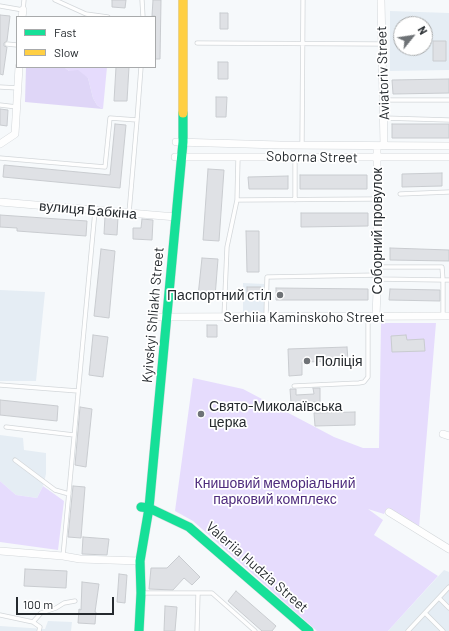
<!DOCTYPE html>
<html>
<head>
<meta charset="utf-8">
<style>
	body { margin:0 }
	#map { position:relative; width:449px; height:631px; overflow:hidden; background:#f6f9fb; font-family:Barlow,sans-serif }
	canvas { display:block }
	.legend { position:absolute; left:16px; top:16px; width:140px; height:52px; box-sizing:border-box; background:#fff; border:1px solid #a8aaab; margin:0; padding:5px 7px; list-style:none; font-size:12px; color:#252a2e }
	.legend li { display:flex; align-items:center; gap:8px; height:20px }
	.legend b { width:20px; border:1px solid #a8aaab }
	.north { position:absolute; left:393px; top:16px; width:40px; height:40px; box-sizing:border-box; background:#fff; border:1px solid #a8aaab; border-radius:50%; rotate:60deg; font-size:11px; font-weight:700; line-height:16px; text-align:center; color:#252a2e }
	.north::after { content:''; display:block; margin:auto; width:14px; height:18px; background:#6e7276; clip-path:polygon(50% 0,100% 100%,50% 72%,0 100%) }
	.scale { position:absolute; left:16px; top:597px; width:98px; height:18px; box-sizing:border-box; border:2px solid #252a2e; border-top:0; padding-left:5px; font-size:12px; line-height:14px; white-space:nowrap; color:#252a2e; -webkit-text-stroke:3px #fff; paint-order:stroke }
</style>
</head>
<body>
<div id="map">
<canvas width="449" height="631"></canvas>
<ul class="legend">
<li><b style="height:5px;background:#16e098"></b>Fast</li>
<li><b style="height:5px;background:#ffcf43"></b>Slow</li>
</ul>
<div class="north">N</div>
<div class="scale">100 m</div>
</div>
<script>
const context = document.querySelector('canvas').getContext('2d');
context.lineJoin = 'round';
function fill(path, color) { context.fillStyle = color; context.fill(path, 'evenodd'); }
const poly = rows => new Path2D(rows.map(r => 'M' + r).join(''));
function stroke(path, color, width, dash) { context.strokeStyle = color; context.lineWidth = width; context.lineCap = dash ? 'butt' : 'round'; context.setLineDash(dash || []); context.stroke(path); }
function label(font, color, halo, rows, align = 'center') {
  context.font = font + ' Barlow,sans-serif'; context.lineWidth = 3.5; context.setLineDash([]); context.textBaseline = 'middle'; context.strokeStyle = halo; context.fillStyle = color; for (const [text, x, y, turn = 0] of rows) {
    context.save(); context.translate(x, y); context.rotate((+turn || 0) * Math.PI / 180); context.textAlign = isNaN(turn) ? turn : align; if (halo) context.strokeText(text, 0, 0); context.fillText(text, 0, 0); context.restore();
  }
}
fill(poly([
	[390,11,449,13,449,70,390,71],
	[401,24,425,24,425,48,401,48],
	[243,283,264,284,264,312,243,312],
	[0,290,45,292,36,381,0,381],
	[0,435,23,438,24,450,46,453,46,474,43,486,37,498,16,495,0,481],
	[444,570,449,572,449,631,388,631],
	[48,621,72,622,71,631,0,631,0,626,45,629]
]), '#e5edf4');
fill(poly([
	[64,67,107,67,103,109,97,105,93,98,88,78,69,71],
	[381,323,436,323,419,528,387,508,384,514,368,509,383,520,374,535,438,576,388,631,317,631,193,521,175,511,193,378,243,389,334,437,363,448,379,448],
	[0,481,16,495,37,498,43,486,64,501,58,550,0,542]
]), '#e6dcfd');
fill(poly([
	[26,67,64,67,69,71,78,70,88,78,93,98,97,105,103,109,25,102]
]), '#dfd6f7');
const building = poly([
	[112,0,126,0,125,8,112,7,112,0],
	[153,0,161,0,160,59,155,59,155,16,152,16,153,0],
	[220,13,228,13,228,29,220,29,220,13],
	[0,15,10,16,7,41,4,43,4,46,7,47,3,75,0,74,0,15],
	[433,41,446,41,446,61,433,61,433,41],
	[218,62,228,62,228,79,218,79,218,62],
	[116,67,129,67,127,101,114,101,116,67],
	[449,79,449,93,393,94,392,80,449,79],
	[216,97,227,97,226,117,216,117,216,97],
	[0,109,8,110,7,126,0,125,0,109],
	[115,124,126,125,120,188,3,177,4,165,110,175,115,124],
	[392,124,449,124,449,138,392,138,392,124],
	[208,169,224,170,219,241,203,240,208,169],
	[442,173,442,186,402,187,402,174,442,173],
	[300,175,367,175,367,189,300,189,300,175],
	[288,176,288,189,249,189,248,177,288,176],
	[301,213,368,213,368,226,301,227,301,213],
	[0,215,87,221,86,236,17,231,17,228,0,227,0,215],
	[105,216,118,217,117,235,104,234,105,216],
	[142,219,153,220,152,240,133,239,133,228,141,228,142,219],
	[246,231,259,231,259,272,247,272,246,231],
	[390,248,449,250,449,261,390,260,390,248],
	[101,249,115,251,109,318,94,316,101,249],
	[202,258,218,259,215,297,198,296,202,258],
	[247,287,261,287,261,297,247,297,247,287],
	[276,288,368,289,368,300,276,300,276,288],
	[390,289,440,290,440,301,389,300,390,289],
	[207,325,217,325,217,337,207,337,207,325],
	[93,335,108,337,103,377,89,375,93,335],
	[406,335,407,340,424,339,425,351,392,352,391,336,406,335],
	[347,347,348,361,302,362,302,375,289,376,288,349,347,347],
	[313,388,320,388,320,402,291,403,290,389,296,389,296,395,314,394,313,388],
	[0,400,58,406,57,421,0,415,0,400],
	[80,407,92,409,86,467,75,465,80,407],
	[355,412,355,425,315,426,314,413,355,412],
	[73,486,85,487,81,538,68,537,73,486],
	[83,537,109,539,107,555,82,554,83,537],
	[179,556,200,577,192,585,184,578,173,590,149,589,151,568,167,568,179,556],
	[25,569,67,571,66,588,24,586,25,569],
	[119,574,127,575,125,603,117,602,119,574],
	[82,582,99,584,95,612,96,612,95,624,78,623,79,609,81,610,82,582],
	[236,591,276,626,272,631,262,631,228,601,236,591],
	[165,606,177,607,175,631,164,631,165,606]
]);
fill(building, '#dfe1e5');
stroke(building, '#c9ccd0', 1);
const lane = poly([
	[55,0,86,14,108,17],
	[142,0,143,17],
	[0,6,23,10,24,0],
	[197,43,382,44],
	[7,44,17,45],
	[0,87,18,88],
	[384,100,449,100],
	[0,105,17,107],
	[384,118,449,120],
	[137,120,141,67],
	[302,145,303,0],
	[0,158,105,167,110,118,137,120,129,213],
	[238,158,237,200,377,199],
	[400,194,449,192],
	[295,200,295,157],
	[378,267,442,267,443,280,449,280],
	[378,279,443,280,443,316],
	[224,317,227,247,237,200],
	[266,317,267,277,378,275],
	[0,385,78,391],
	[294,386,359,383,364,382,368,377,368,317],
	[6,427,74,435],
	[15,460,55,490,69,494],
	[63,556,95,211],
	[144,593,212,593,255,631],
	[439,598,449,608],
	[425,613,443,631],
	[0,615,33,622,40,627,39,631],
	[33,622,41,613,56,608,64,603,75,601],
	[197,631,198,594],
	[408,631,449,587]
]);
const street = poly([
	[381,0,384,146],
	[22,17,23,10],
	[176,142,280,145,449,146],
	[0,144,15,134,19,67],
	[175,157,449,157],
	[0,202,176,217],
	[376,316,378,267,377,205,377,146],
	[159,317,449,316],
	[443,434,449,436],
	[389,512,449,549],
	[0,551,63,556,80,559,140,561]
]);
const fast = poly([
	[141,507,149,508,189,527,309,631],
	[139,631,141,593,140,561,149,508,183,142,183,113]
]);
const slow = poly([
	[183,0,183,113]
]);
stroke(lane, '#d3d7da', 5);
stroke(street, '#d3d7da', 8);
stroke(fast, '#d3d7da', 10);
stroke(slow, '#d3d7da', 10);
stroke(lane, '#fefefe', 3.5);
stroke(street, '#fefefe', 7);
stroke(fast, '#16e098', 9);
stroke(slow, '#ffcf43', 9);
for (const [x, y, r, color] of [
	[280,295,4,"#6e7276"],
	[307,361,4,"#6e7276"],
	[201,414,4,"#6e7276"]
]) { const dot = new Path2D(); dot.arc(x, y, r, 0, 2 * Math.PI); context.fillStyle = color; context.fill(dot); stroke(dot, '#fff', 1.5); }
label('14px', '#252a2e', '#fff', [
	["Aviatoriv Street",383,73,-92],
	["Soborna Street",312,157,1],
	["вулиця Бабкіна",88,210,5],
	["Соборний провулок",377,231,-90],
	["Kyivskyi Shliakh Street",153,315,-85],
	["Serhiia Kaminskoho Street",304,317],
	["Valeriia Hudzia Street",257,567,41]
]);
label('14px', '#252a2e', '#fff', [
	["Паспортний стіл",272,295,"right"],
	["Поліція",315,361],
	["Свято-Миколаївська",209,406],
	["церка",209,422]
], 'left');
label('14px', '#4e2b7d', '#fff', [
	["Книшовий меморіальний",275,483],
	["парковий комплекс",275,499]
]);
</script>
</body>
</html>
